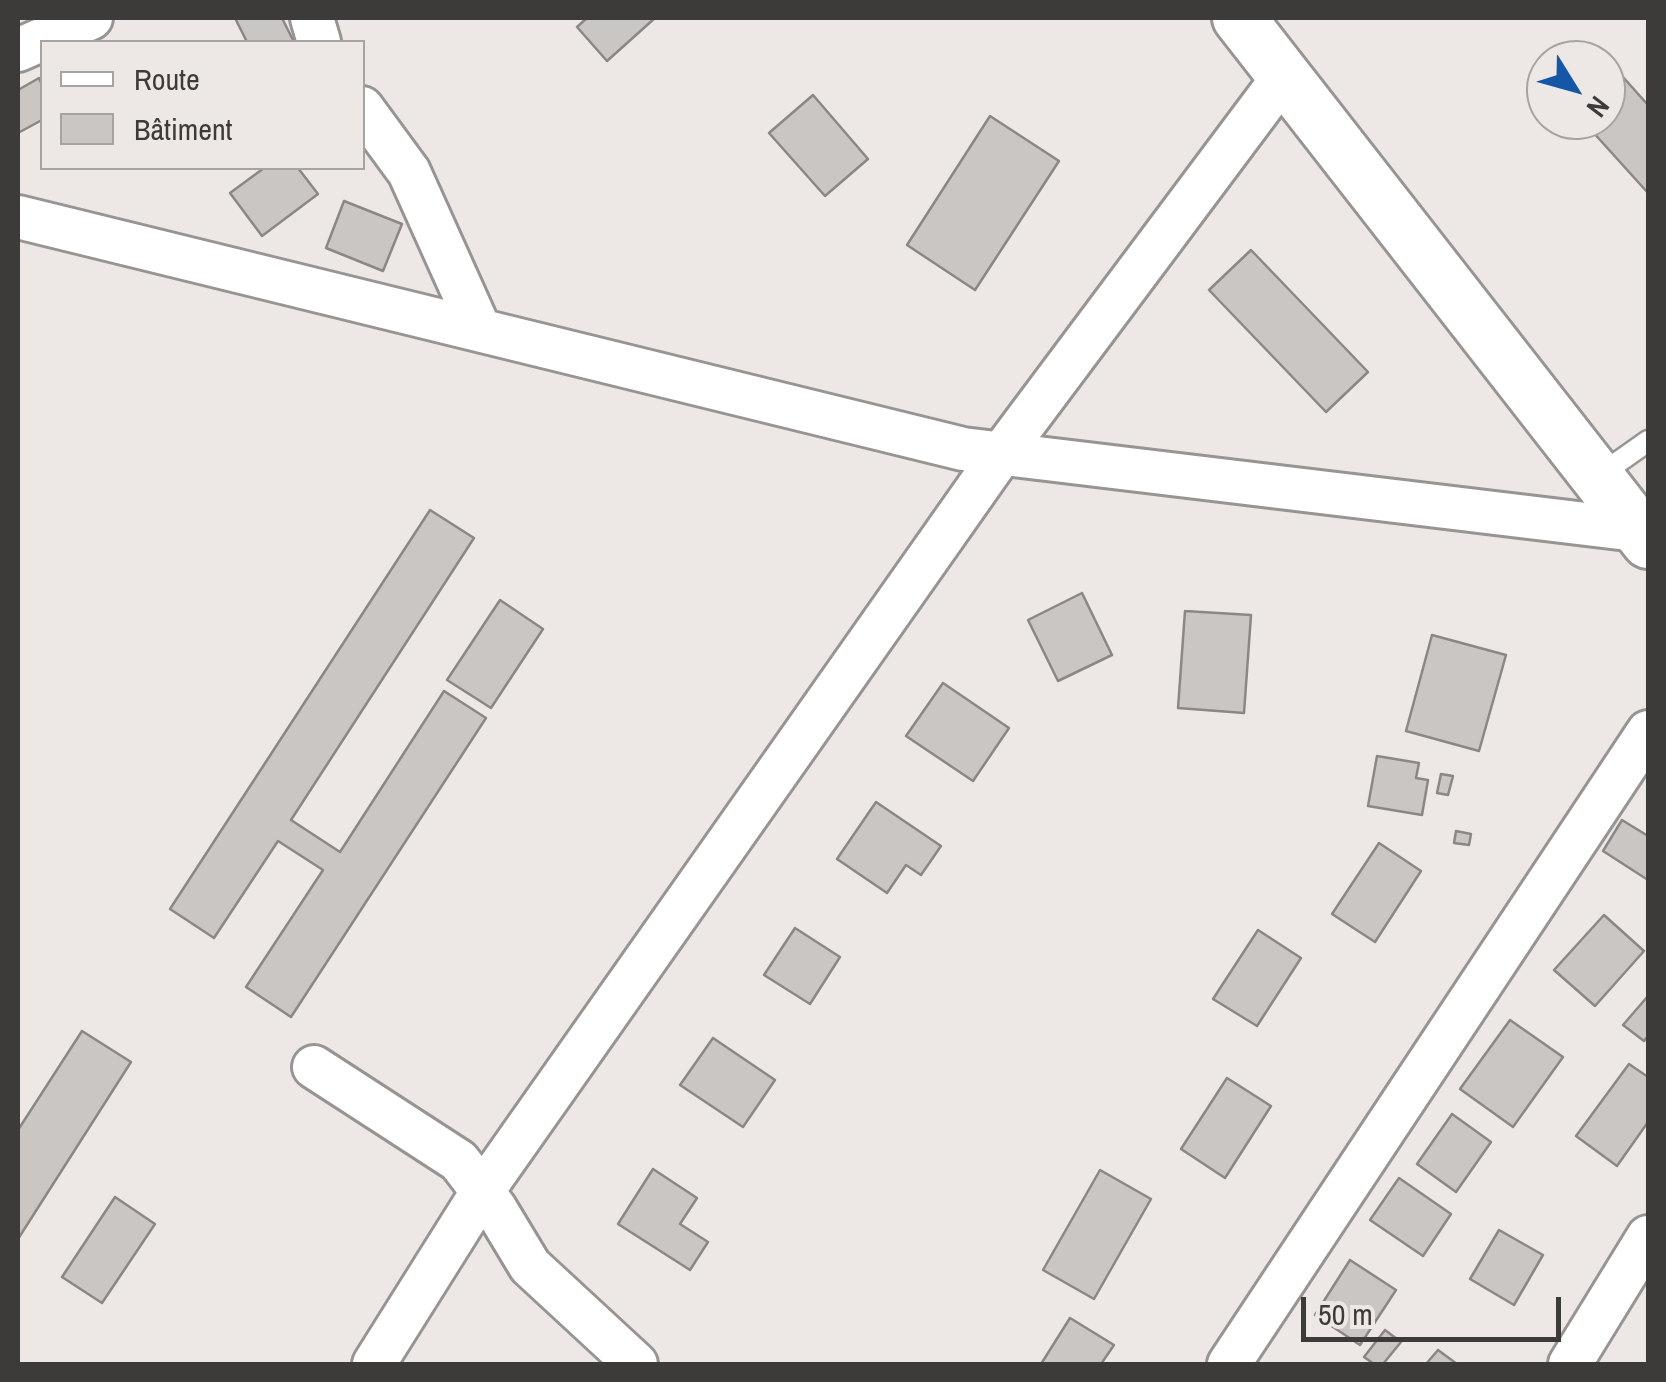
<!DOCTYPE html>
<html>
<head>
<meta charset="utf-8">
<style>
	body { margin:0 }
	#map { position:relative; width:1666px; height:1382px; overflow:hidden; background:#ede8e5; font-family:"Archivo Narrow",sans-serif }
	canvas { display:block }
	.frame { position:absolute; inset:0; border:20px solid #3d3b3a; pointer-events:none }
	.legend { position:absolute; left:40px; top:40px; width:325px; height:130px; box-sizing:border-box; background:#ede8e5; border:2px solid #a7a3a1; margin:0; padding:12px 18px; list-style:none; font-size:30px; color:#3d3b3a }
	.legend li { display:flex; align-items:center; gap:20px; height:50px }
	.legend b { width:50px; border:2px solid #a7a3a1 }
	.north { position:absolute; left:1526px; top:40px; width:100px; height:100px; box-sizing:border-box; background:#ede8e5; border:2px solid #a7a3a1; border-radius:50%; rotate:127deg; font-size:28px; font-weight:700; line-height:40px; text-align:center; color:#3d3b3a }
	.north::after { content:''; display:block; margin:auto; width:35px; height:45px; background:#1656a7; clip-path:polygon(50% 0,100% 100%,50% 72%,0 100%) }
	.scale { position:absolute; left:1301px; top:1297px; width:260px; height:45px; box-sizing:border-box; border:5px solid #3d3b3a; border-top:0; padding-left:12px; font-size:30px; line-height:35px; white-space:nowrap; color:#3d3b3a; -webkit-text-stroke:8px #ede8e5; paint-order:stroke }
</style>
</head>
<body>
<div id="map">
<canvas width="1666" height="1382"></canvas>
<div class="frame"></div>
<ul class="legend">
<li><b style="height:12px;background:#fff"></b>Route</li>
<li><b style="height:28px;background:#cac6c3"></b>Bâtiment</li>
</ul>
<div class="north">N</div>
<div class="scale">50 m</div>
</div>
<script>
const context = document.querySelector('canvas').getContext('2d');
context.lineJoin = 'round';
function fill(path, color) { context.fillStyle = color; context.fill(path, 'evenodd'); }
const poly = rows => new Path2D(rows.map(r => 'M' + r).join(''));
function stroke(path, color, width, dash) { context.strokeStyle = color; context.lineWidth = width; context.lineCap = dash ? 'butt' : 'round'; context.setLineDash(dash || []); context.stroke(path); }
const building = poly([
	[235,18,282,18,294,42,247,42,235,18],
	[587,18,655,18,607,61,577,27,587,18],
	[1606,58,1648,105,1648,193,1582,120,1606,120,1606,58],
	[39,78,42,85,42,120,18,133,18,90,39,78],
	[813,95,868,159,825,196,769,133,813,95],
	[990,116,1059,161,975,290,907,245,990,116],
	[264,168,298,168,318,194,262,236,230,193,264,168],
	[344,201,402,224,383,271,326,248,344,201],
	[1251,250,1368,372,1326,412,1209,290,1251,250],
	[430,510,474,538,291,820,340,852,444,691,486,718,291,1017,246,987,323,870,278,841,214,938,170,909,430,510],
	[1082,593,1112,655,1058,681,1028,620,1082,593],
	[500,600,543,629,491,708,447,680,500,600],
	[1185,611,1251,615,1244,713,1178,708,1185,611],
	[1432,635,1506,655,1479,751,1406,731,1432,635],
	[943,683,1009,728,973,781,906,736,943,683],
	[1377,756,1419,763,1416,778,1428,780,1422,815,1368,806,1377,756],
	[1441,774,1453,776,1448,795,1437,793,1441,774],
	[876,802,941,846,921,875,906,865,887,893,837,859,876,802],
	[1622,820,1648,836,1648,880,1603,851,1622,820],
	[1456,831,1471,834,1469,845,1454,843,1456,831],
	[1379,843,1421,871,1375,942,1332,914,1379,843],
	[1604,915,1644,951,1595,1006,1554,970,1604,915],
	[795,928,840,957,810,1004,764,975,795,928],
	[1258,930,1301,958,1257,1026,1213,999,1258,930],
	[1648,996,1648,1036,1644,1041,1623,1025,1648,996],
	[1510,1020,1563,1057,1513,1127,1460,1089,1510,1020],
	[82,1031,131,1062,18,1239,18,1130,82,1031],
	[713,1038,775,1080,743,1127,680,1085,713,1038],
	[1629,1064,1648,1077,1648,1122,1617,1166,1576,1136,1629,1064],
	[1227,1078,1271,1106,1225,1178,1181,1149,1227,1078],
	[1452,1114,1491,1142,1456,1192,1417,1164,1452,1114],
	[653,1169,697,1198,680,1224,708,1242,690,1270,618,1224,653,1169],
	[1100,1170,1151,1199,1094,1299,1043,1270,1100,1170],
	[1399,1178,1451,1214,1423,1256,1370,1220,1399,1178],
	[115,1197,155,1224,102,1303,62,1277,115,1197],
	[1499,1230,1543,1255,1514,1305,1470,1279,1499,1230],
	[1350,1260,1396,1290,1360,1345,1315,1315,1350,1260],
	[1070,1318,1114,1345,1101,1364,1041,1364,1070,1318],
	[1385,1330,1401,1342,1383,1364,1374,1364,1364,1357,1385,1330],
	[1438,1350,1457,1364,1426,1364,1438,1350]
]);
fill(building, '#cac6c3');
stroke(building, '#8b8785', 2.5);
const service = poly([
	[1597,477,1648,441]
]);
const minor = poly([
	[312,18,319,42],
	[18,50,91,18],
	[362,108,409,172,480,330],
	[18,217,963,449,1636,530],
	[314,1067,459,1161,495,1208,530,1266,636,1364],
	[374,1364,482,1192,1002,453,1284,76],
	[1229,1364,1648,732],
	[1570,1364,1648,1237]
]);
const tertiary = poly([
	[1239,18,1648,542]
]);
stroke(service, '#989492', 25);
stroke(minor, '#989492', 48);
stroke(tertiary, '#989492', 58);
stroke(service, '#fff', 20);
stroke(minor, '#fff', 42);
stroke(tertiary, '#fff', 52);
</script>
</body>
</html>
